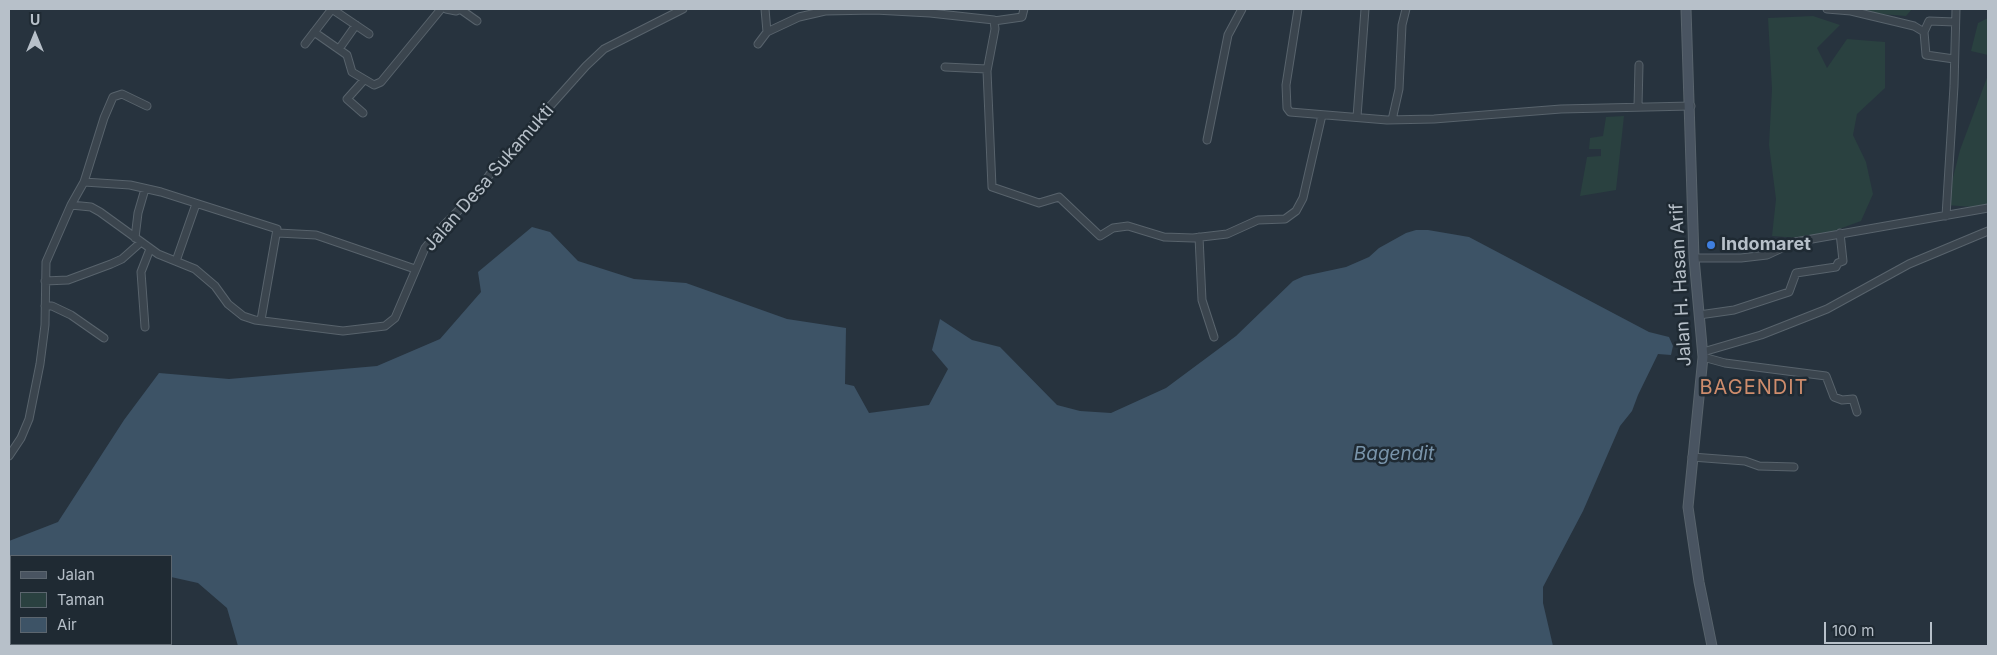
<!DOCTYPE html>
<html>
<head>
<meta charset="utf-8">
<style>
	body { margin:0 }
	#map { position:relative; width:1997px; height:655px; overflow:hidden; background:#27333e; font-family:Inter,sans-serif }
	canvas { display:block }
	.frame { position:absolute; inset:0; border:10px solid #b7c0c9; pointer-events:none }
	.legend { position:absolute; left:10px; top:555px; width:162px; height:90px; box-sizing:border-box; background:#1f2a33; border:1px solid #5c666f; margin:0; padding:6px 9px; list-style:none; font-size:15px; color:#b7c0c9 }
	.legend li { display:flex; align-items:center; gap:10px; height:25px }
	.legend b { width:25px; border:1px solid #5c666f }
	.north { position:absolute; left:10px; top:10px; width:50px; height:50px; -webkit-text-stroke:4px #1f2a33; paint-order:stroke; rotate:0deg; font-size:14px; font-weight:700; line-height:20px; text-align:center; color:#b7c0c9 }
	.north::after { content:''; display:block; margin:auto; width:18px; height:22px; background:#b7c0c9; clip-path:polygon(50% 0,100% 100%,50% 72%,0 100%) }
	.scale { position:absolute; left:1824px; top:622px; width:108px; height:22px; box-sizing:border-box; border:2px solid #b7c0c9; border-top:0; padding-left:6px; font-size:15px; line-height:18px; white-space:nowrap; color:#b7c0c9; -webkit-text-stroke:4px #1f2a33; paint-order:stroke }
</style>
</head>
<body>
<div id="map">
<canvas width="1997" height="655"></canvas>
<div class="frame"></div>
<ul class="legend">
<li><b style="height:6px;background:#495461"></b>Jalan</li>
<li><b style="height:14px;background:#2a4140"></b>Taman</li>
<li><b style="height:14px;background:#3d5366"></b>Air</li>
</ul>
<div class="north">U</div>
<div class="scale">100 m</div>
</div>
<script>
const context = document.querySelector('canvas').getContext('2d');
context.lineJoin = 'round';
function fill(path, color) { context.fillStyle = color; context.fill(path, 'evenodd'); }
const poly = rows => new Path2D(rows.map(r => 'M' + r).join(''));
function stroke(path, color, width, dash) { context.strokeStyle = color; context.lineWidth = width; context.lineCap = dash ? 'butt' : 'round'; context.setLineDash(dash || []); context.stroke(path); }
function label(font, color, halo, rows, align = 'center') {
  context.font = font + ' Inter,sans-serif'; context.lineWidth = 5; context.setLineDash([]); context.textBaseline = 'middle'; context.strokeStyle = halo; context.fillStyle = color; for (const [text, x, y, turn = 0] of rows) {
    context.save(); context.translate(x, y); context.rotate((+turn || 0) * Math.PI / 180); context.textAlign = isNaN(turn) ? turn : align; if (halo) context.strokeText(text, 0, 0); context.fillText(text, 0, 0); context.restore();
  }
}
fill(poly([
	[1855,9,1912,9,1906,16,1856,12],
	[1813,16,1840,25,1817,48,1827,68,1847,39,1885,42,1885,88,1857,114,1853,135,1866,162,1873,194,1861,221,1812,239,1772,236,1776,199,1769,145,1772,89,1768,18],
	[1988,18,1988,55,1971,51,1978,23],
	[1988,75,1988,207,1985,208,1946,205,1960,150],
	[1624,116,1616,190,1580,196,1587,157,1601,156,1601,149,1589,149,1590,138,1603,136,1606,117]
]), '#2a4140');
fill(poly([
	[532,227,550,232,578,261,634,279,686,283,787,319,846,328,845,384,854,386,869,413,929,405,948,369,932,350,940,319,972,340,1000,347,1057,405,1080,411,1111,413,1166,388,1236,336,1293,281,1304,276,1346,267,1369,257,1379,248,1406,233,1416,230,1428,230,1469,237,1649,332,1669,337,1673,346,1671,355,1658,354,1638,395,1632,411,1620,426,1583,511,1543,587,1543,603,1553,646,238,646,227,608,198,583,171,577,171,556,11,556,11,644,43,644,43,646,9,646,9,541,58,522,124,420,159,373,229,379,377,366,440,339,481,292,478,272]
]), '#3d5366');
const minor = poly([
	[332,9,369,34],
	[446,9,456,11,461,9],
	[460,9,477,21],
	[1298,9,1286,85,1287,108,1290,112,1387,120,1434,119,1561,109,1691,106],
	[1827,9,1851,11,1914,26,1924,32,1926,55,1954,59],
	[994,21,1022,17,1024,9],
	[314,32,347,55,352,72,374,85,381,82,441,9],
	[767,32,799,17,825,11,875,10,930,13,994,20,995,29,987,71,992,187,1039,203,1059,197,1100,236,1113,228,1128,226,1164,237,1193,238,1227,234,1258,220,1285,219,1296,211,1303,198,1322,115],
	[1924,32,1929,21,1955,22],
	[305,44,332,9],
	[758,44,767,32,765,9],
	[339,49,356,25],
	[945,67,987,69],
	[1638,106,1639,65],
	[363,113,347,99,364,80],
	[1357,117,1365,9],
	[1392,120,1399,89,1402,25,1406,9],
	[1207,140,1228,35,1242,9],
	[84,182,130,185,161,192,277,229,261,320],
	[71,205,84,182,104,118,113,97,122,94,147,106],
	[1946,216,1954,86,1956,9],
	[278,233,316,235,415,269],
	[1199,237,1202,300,1214,337],
	[135,238,138,213,145,189],
	[1694,258,1741,258,1767,255,1795,242,1988,208],
	[176,261,196,204],
	[45,281,68,280,111,264,122,259,140,243],
	[45,306,52,306,71,315,104,338],
	[1699,315,1734,310,1789,292,1796,273,1836,267,1838,263,1843,261,1840,233],
	[145,327,141,272,150,249],
	[1703,352,1761,335,1827,309,1909,264,1988,231],
	[1703,357,1725,363,1826,376,1834,397,1842,400,1853,399,1857,412],
	[9,456,21,438,29,419,40,364,45,325,46,262,71,205,91,207,100,212,158,254,195,269,215,286,228,304,243,316,255,320,343,331,385,326,395,318,425,248,443,226,477,192,493,170,586,66,604,49,683,9],
	[1692,457,1745,461,1759,466,1794,467]
]);
const secondary = poly([
	[1686,9,1694,258,1703,357,1688,507,1699,582,1712,646]
]);
stroke(minor, '#58636c', 9);
stroke(secondary, '#58636c', 11);
stroke(minor, '#3b454e', 7);
stroke(secondary, '#495461', 9);
for (const [x, y, r, color] of [
	[1711,245,5,"#3f7fe0"]
]) { const dot = new Path2D(); dot.arc(x, y, r, 0, 2 * Math.PI); context.fillStyle = color; context.fill(dot); stroke(dot, '#1f2a33', 2); }
label('18px', '#b7c0c9', '#1f2a33', [
	["Jalan Desa Sukamukti",489,178,-49],
	["Jalan H. Hasan Arif",1681,285,-93]
]);
label('bold 18px', '#b7c0c9', '#1f2a33', [
	["Indomaret",1721,245]
], 'left');
label('italic 19px', '#7994aa', '#1f2a33', [
	["Bagendit",1394,454]
]);
context.letterSpacing = '1px';
label('20px', '#ce8c6c', '#1f2a33', [
	["BAGENDIT",1754,388]
]);
context.letterSpacing = '0px';
</script>
</body>
</html>
